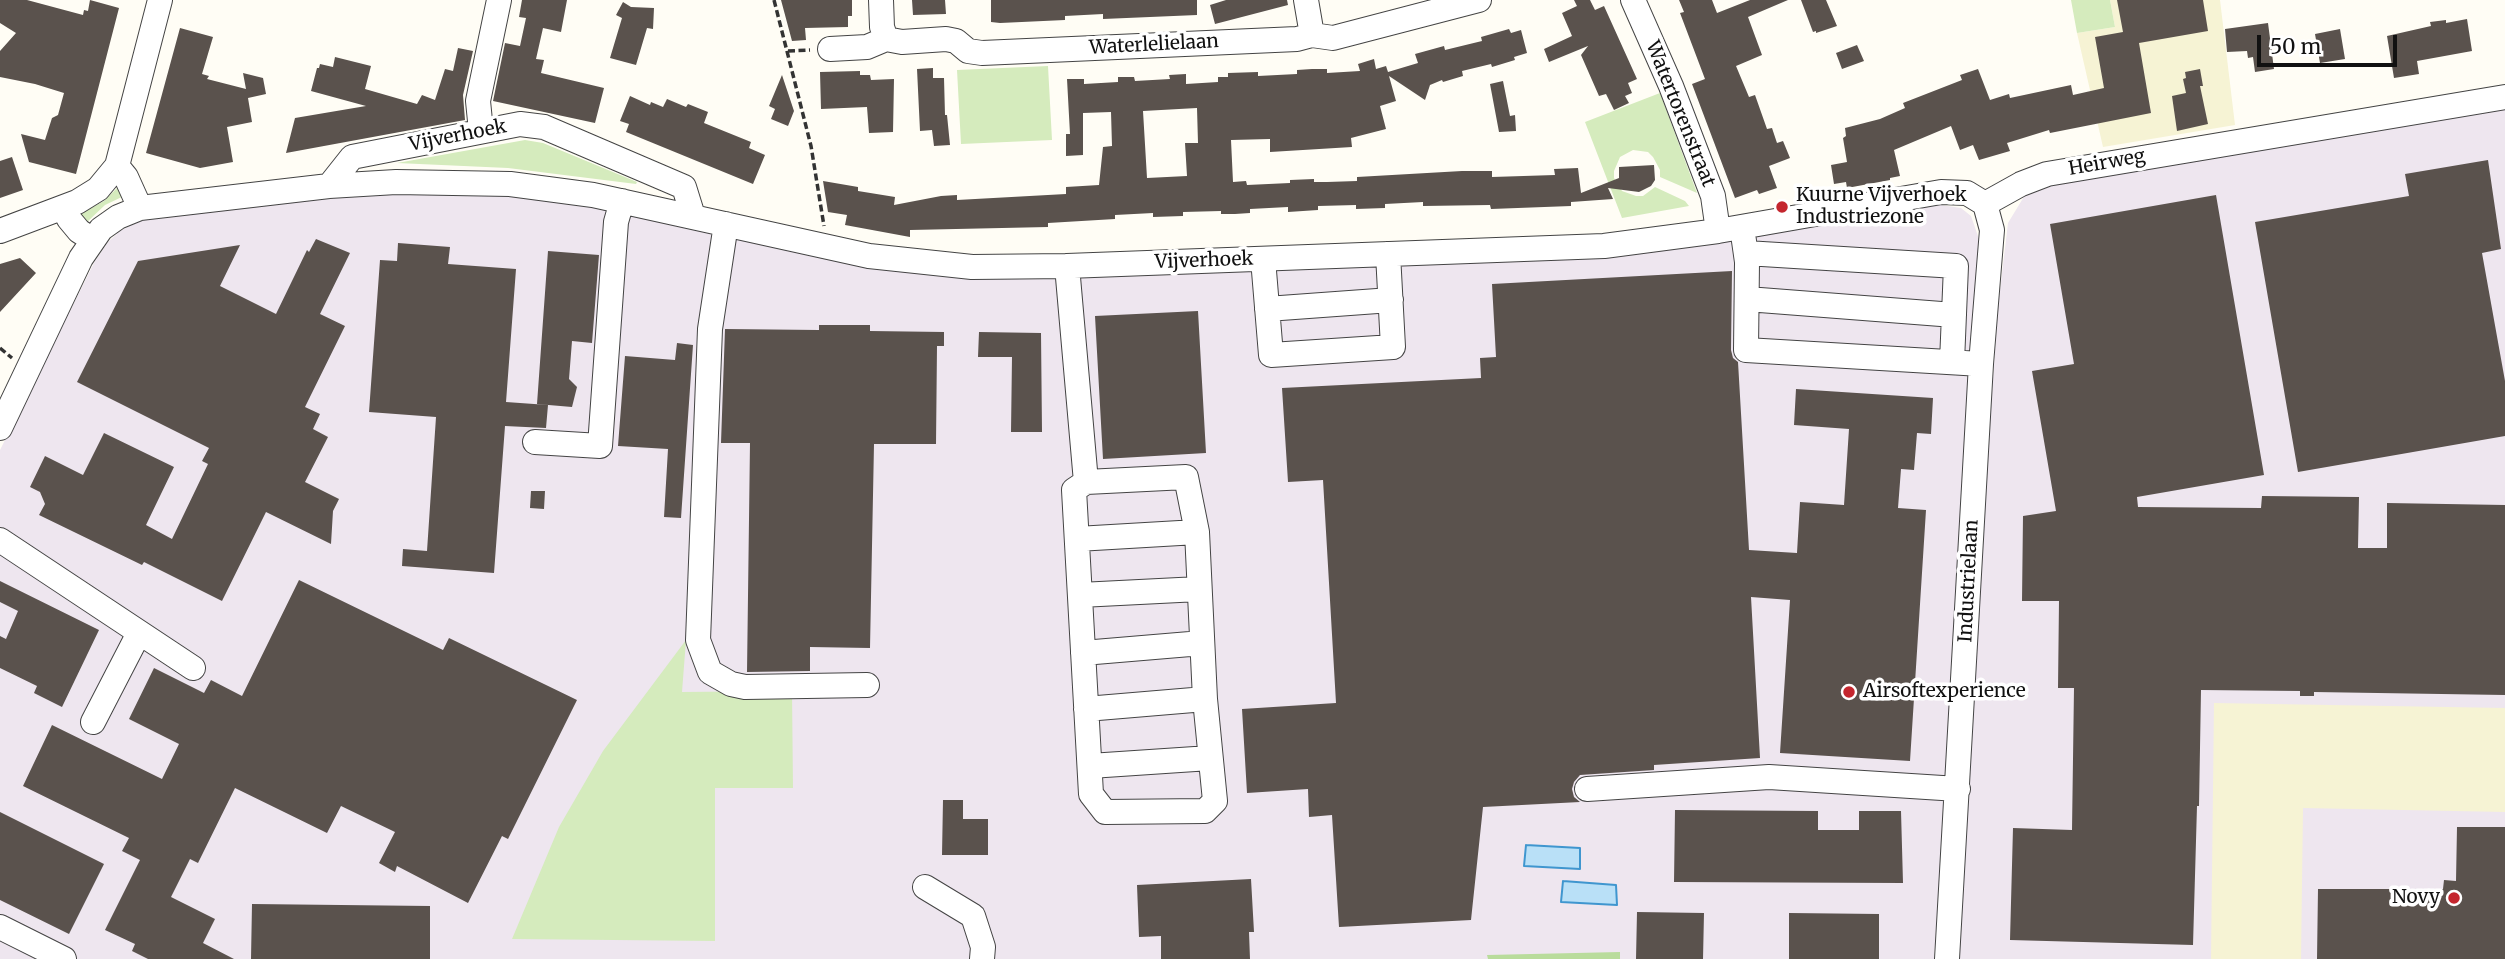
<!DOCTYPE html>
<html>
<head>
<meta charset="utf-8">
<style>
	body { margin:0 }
	#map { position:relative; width:2505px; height:959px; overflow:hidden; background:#fffdf5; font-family:Merriweather,serif }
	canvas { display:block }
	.scale { position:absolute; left:2257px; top:35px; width:140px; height:32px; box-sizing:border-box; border:4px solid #111; border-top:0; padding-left:9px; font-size:21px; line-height:24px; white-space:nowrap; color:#111; -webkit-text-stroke:5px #fff; paint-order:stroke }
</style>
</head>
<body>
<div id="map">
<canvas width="2505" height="959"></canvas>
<div class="scale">50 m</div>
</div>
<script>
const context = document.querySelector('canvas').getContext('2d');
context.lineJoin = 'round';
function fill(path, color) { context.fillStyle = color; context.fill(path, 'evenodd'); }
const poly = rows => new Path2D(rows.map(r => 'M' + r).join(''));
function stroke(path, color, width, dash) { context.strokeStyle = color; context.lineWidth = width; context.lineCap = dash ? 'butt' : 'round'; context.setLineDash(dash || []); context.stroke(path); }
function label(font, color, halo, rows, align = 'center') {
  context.font = font + ' Merriweather,serif'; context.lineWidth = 7; context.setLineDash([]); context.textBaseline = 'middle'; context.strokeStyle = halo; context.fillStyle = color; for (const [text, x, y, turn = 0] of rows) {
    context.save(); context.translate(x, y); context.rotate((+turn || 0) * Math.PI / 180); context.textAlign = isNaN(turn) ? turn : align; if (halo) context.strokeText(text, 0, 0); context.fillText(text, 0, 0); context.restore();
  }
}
fill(poly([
	[2505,106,2505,959,1959,959,1974,653,1998,307,2008,223,2025,195,2056,181],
	[386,192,490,194,592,204,884,268,958,278,1136,273,1619,252,1914,206,1941,205,1961,208,1971,216,1980,242,1934,959,0,959,0,450,95,261,108,242,120,231,144,218,228,207]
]), '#eee6ef');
fill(poly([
	[2110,0,2220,0,2235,125,2103,147,2077,33,2115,27],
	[2214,703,2505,708,2505,812,2303,808,2301,959,2211,959]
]), '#f6f3d4');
fill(poly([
	[2071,0,2110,0,2115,27,2077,33],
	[1048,66,1052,140,961,144,957,70],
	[1660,93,1697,193,1660,177,1660,170,1653,157,1648,152,1633,150,1620,157,1614,171,1614,178,1622,191,1636,196,1643,196,1655,187,1685,201,1689,206,1622,218,1585,122],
	[525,140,543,143,637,182,636,184,508,168,397,163],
	[119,186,126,195,105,205,85,224,80,214,104,201],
	[686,640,682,692,792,691,793,788,715,788,715,941,512,939,559,827,603,751]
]), '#d5ebbd');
fill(poly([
	[1620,952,1620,959,1488,959,1487,955]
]), '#b9dc9c');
const water = poly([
	[1526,845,1580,848,1580,869,1524,866,1526,845],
	[1563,881,1616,885,1617,905,1561,902,1563,881]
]);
fill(water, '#b9e0f7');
stroke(water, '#3f96cf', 2);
fill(poly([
	[0,0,27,0,83,15,84,10,88,11,90,0,119,8,76,174,29,162,21,134,45,140,52,118,58,115,64,93,35,84,0,77,0,51,16,33,0,23],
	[522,0,567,0,561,32,543,28,536,59,544,60,541,73,604,88,595,123,493,101,505,43,520,46,526,18,519,17],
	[781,0,852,0,852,16,848,16,848,27,805,28,806,40,792,41],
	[912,0,945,0,946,14,913,15],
	[991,0,1197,0,1197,15,1103,19,1103,14,1065,16,1065,20,1000,23,991,22],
	[1226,0,1287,0,1288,5,1215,24,1210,5],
	[1574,0,1590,0,1595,10,1604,6,1637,79,1628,83,1632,93,1625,96,1629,103,1614,110,1606,94,1599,96,1581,55,1588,46,1549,62,1544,49,1572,36,1562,13,1577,6],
	[1679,0,1712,0,1717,13,1750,0,1788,0,1748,17,1762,55,1736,66,1749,97,1755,95,1767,129,1772,128,1777,143,1783,141,1790,158,1769,166,1777,188,1759,194,1757,190,1735,198,1692,84,1705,79,1680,13,1684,12],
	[1801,0,1826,0,1837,26,1816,33,1816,31,1813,32],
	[2117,0,2203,0,2208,31,2139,43,2151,113,2050,133,2049,130,2007,143,2010,151,1979,160,1973,145,1960,150,1951,126,1894,150,1900,176,1890,178,1890,180,1847,188,1846,182,1834,184,1831,165,1847,162,1843,138,1846,136,1845,128,1880,119,1905,108,1903,103,1962,80,1960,75,1978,69,1990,100,2009,94,2010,98,2071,85,2073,95,2104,88,2095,37,2123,32],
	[623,2,631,7,654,8,653,29,647,28,636,65,610,58,622,18,616,15],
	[2467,19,2472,51,2417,61,2419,74,2394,78,2387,36,2431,26,2430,22,2446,20,2446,23],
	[2268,23,2274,69,2255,72,2253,57,2248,58,2247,51,2227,52,2225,29],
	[180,28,213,37,202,74,209,76,207,79,246,89,243,73,263,78,266,94,248,98,252,122,227,127,233,162,200,168,146,153],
	[1509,29,1511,33,1521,30,1527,53,1514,57,1515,60,1492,67,1491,64,1462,71,1463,76,1443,82,1442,80,1430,85,1425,100,1389,76,1396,101,1380,106,1386,129,1351,138,1352,147,1270,152,1270,139,1231,140,1233,182,1246,181,1247,185,1290,183,1290,180,1314,179,1314,182,1327,182,1357,181,1357,177,1462,171,1492,171,1492,177,1555,175,1554,169,1578,168,1581,193,1619,178,1619,167,1654,165,1655,180,1651,186,1639,192,1608,188,1613,199,1571,202,1571,206,1491,209,1490,205,1423,206,1423,202,1385,204,1385,208,1356,209,1356,205,1318,206,1318,210,1288,212,1288,207,1250,209,1250,213,1235,214,1221,214,1221,211,1183,212,1183,216,1153,217,1153,213,1115,215,1115,219,1048,223,1048,227,910,230,910,237,845,225,847,215,828,212,823,181,858,187,858,191,895,197,894,205,941,196,957,195,957,200,1066,194,1066,187,1099,185,1103,147,1112,146,1111,112,1083,113,1083,155,1066,156,1066,134,1070,134,1067,79,1084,79,1084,84,1118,82,1118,77,1134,77,1135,81,1170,79,1169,75,1186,74,1186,84,1218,82,1218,77,1228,77,1228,73,1258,72,1258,76,1297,74,1297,70,1312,69,1327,69,1327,73,1360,71,1358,64,1374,59,1376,69,1386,66,1388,72,1418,63,1415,54,1444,46,1445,50,1482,41,1481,37],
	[1197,108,1198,143,1185,143,1187,176,1147,178,1143,111],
	[2340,29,2345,59,2320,63,2315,34],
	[1857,45,1864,61,1842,69,1836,53],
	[458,48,473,51,463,95,465,120,286,153,295,118,366,106,311,91,317,68,319,68,320,64,333,67,335,57,371,66,365,89,417,104,422,95,435,100,445,69,453,71],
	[933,68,933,78,944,78,945,115,947,115,950,145,934,146,932,130,920,131,917,69],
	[2200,69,2203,86,2200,86,2208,124,2177,131,2172,96,2186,93,2183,79,2186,78,2185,72],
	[860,71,860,75,870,75,871,80,894,79,893,132,869,133,867,107,821,109,820,72],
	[782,75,794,111,788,126,771,119,775,109,769,106],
	[1503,81,1510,116,1515,115,1516,131,1499,132,1490,84],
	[630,96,650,105,651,102,663,107,667,99,686,107,688,104,708,112,704,123,751,142,749,148,765,155,753,184,626,132,629,124,620,121],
	[12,157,23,190,0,198,0,161],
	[2488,160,2501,249,2482,253,2505,381,2505,436,2298,472,2255,222,2409,196,2405,174],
	[2216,195,2264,475,2137,497,2138,507,2261,508,2262,496,2359,497,2358,548,2387,548,2387,503,2505,505,2505,695,2314,692,2314,696,2300,696,2300,691,2201,690,2199,806,2197,806,2193,945,2010,940,2013,828,2072,830,2074,688,2058,688,2059,601,2022,601,2023,516,2056,511,2032,371,2074,364,2050,224],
	[316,239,350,253,320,314,345,326,305,407,320,414,313,429,328,437,305,482,339,499,333,511,331,544,266,512,222,601,144,562,142,565,39,515,45,504,40,492,30,487,45,456,83,475,104,433,174,467,146,525,172,539,208,464,202,461,209,448,77,382,138,261,240,245,220,286,276,314,307,250,309,252],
	[398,243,450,247,448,264,516,269,506,402,548,405,546,428,505,426,494,573,402,566,403,549,427,551,436,417,369,412,380,260,397,261],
	[548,251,599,255,592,343,572,341,569,379,577,387,572,407,537,404],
	[20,258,36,273,0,312,0,264],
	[1732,271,1731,350,1733,358,1738,362,1749,550,1797,553,1800,502,1844,505,1849,429,1794,425,1796,389,1933,398,1931,434,1917,433,1914,470,1901,469,1898,508,1926,510,1910,761,1780,753,1790,600,1751,597,1760,758,1654,765,1654,770,1580,775,1574,782,1572,789,1574,797,1580,802,1483,807,1471,920,1339,927,1332,815,1309,817,1308,789,1247,793,1242,709,1336,703,1323,480,1288,482,1282,388,1481,378,1480,358,1496,357,1492,284],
	[1198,311,1206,453,1103,459,1095,316],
	[819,325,870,325,870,331,944,332,944,346,937,346,936,444,874,444,870,648,810,647,810,671,747,672,750,443,721,443,725,329,819,330],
	[979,332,1041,333,1042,432,1011,432,1012,357,978,357],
	[677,343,693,345,681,518,664,517,668,449,618,446,625,356,675,360],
	[531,491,545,491,544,509,530,508],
	[299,580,443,650,449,638,577,700,508,839,502,836,468,903,397,866,395,872,379,863,395,832,341,806,327,833,235,788,198,863,190,859,171,897,215,919,203,943,234,959,148,959,132,951,135,944,105,930,140,860,122,851,129,838,23,786,52,725,162,779,179,744,129,719,154,668,204,693,211,680,242,696],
	[0,581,99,630,62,707,34,693,37,686,0,668,0,636,6,639,18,611,0,602],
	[943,800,963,800,963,819,988,819,988,855,942,855],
	[1675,810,1818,811,1818,830,1859,830,1859,811,1901,811,1903,883,1674,882],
	[0,812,104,864,69,934,0,900],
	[2457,827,2505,827,2505,959,2317,959,2318,889,2443,889,2444,880,2456,881],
	[1251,879,1254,932,1249,932,1250,959,1161,959,1161,936,1139,937,1137,885],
	[252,904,430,906,430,959,251,959],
	[1637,912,1704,913,1703,959,1636,959],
	[1789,913,1879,914,1879,959,1789,959]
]), '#5a524d');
const minor = poly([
	[881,0,882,27,886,39],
	[1306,0,1312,35],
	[1633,0,1671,86,1713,196,1718,231],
	[830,49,867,47,886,39,902,42,946,39,956,41,968,51,982,53,1297,39,1312,35,1333,38,1479,0],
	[481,131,478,101,499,0],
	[117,166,126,177,140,208],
	[329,186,352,157,520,124,544,127,684,187,693,216],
	[1985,204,2021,184,2047,174,2505,97],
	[63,208,69,219,79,231,93,240],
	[726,224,710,329,698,640,710,672,731,684,745,687,867,685],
	[1742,227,1747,262,1746,350,1981,364],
	[0,231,77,202,98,189,117,166,160,0],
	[1746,253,1956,266,1952,362],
	[1263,259,1271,355,1393,347,1388,254],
	[1067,266,1086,482,1074,490,1091,794,1105,812,1205,811,1215,801,1205,699,1197,532,1186,477,1086,482],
	[1747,299,1954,315],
	[1267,309,1391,300],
	[0,428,81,258,101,229,118,217,140,208,329,186,396,182,510,184,593,195,869,256,972,267,1067,266,1604,246,1718,231,1941,192,1967,193,1985,204],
	[535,442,600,446,616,222,622,201],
	[1077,539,1197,532],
	[0,540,193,668],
	[1080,595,1199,589],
	[1083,653,1202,643],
	[1086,709,1205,699],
	[93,722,139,633],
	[1090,766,1210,758],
	[1587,789,1769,777,1958,789],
	[925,887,973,916,983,947,982,959],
	[0,927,64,959],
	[1947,959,1981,364,1992,230,1985,204]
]);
stroke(minor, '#444', 26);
stroke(poly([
	[774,0,811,146,824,226],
	[788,51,810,50],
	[0,348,12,358]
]), '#333', 3.5, [7, 3.5]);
stroke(minor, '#fff', 24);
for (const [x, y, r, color] of [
	[1782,207,7,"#c4262e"],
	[1849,692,7,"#c4262e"],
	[2454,898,7,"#c4262e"]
]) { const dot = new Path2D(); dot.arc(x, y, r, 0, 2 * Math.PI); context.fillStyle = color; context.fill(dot); stroke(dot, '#fff', 2.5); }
label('19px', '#111', '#fff', [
	["Waterlelielaan",1154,45,-3],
	["Watertorenstraat",1680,114,68],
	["Vijverhoek",458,136,-11],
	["Heirweg",2107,163,-10],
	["Vijverhoek",1204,261,-2],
	["Industrielaan",1969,581,-87]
]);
label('19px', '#111', '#fff', [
	["Kuurne Vijverhoek",1796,196],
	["Industriezone",1796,218],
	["Airsoftexperience",1863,692],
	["Novy",2440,898,"right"]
], 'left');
</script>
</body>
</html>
